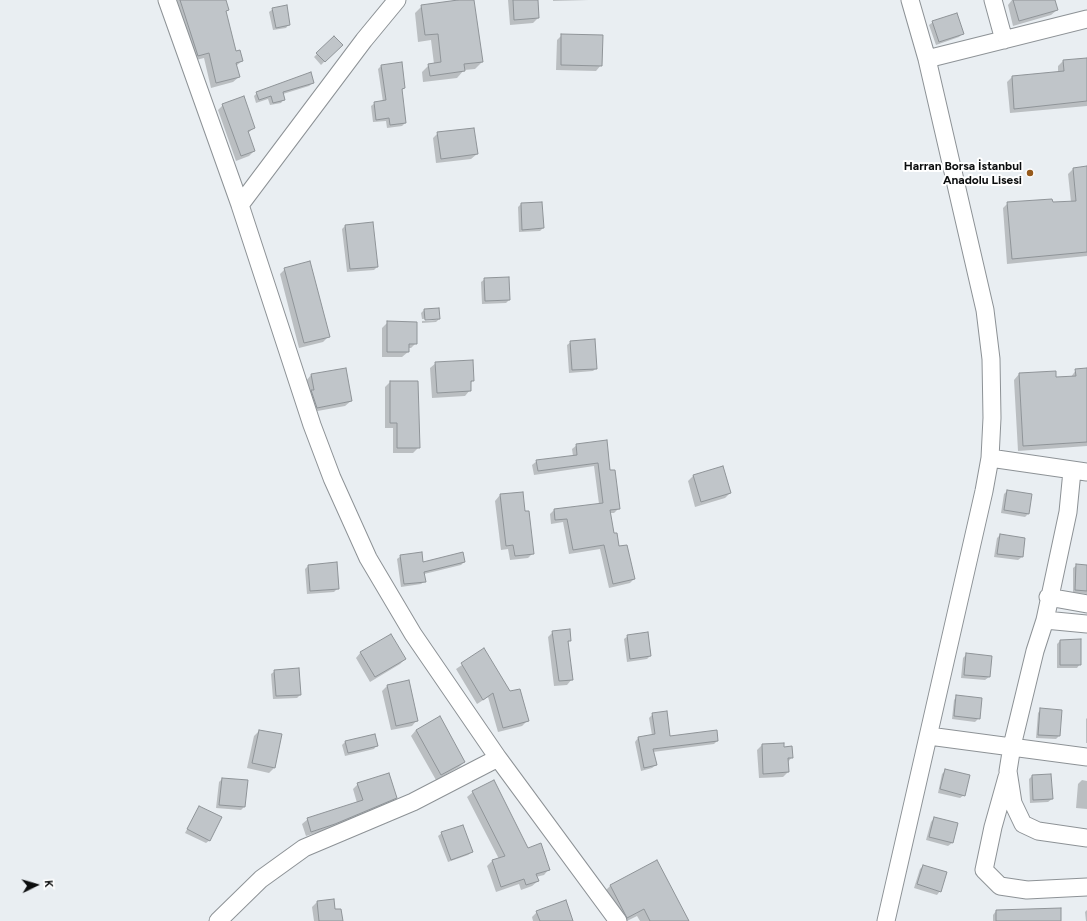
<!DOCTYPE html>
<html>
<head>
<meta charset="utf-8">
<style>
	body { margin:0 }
	#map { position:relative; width:1087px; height:921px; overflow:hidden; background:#e9eef2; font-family:Figtree,sans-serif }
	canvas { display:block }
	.north { position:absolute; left:16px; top:865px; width:40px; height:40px; -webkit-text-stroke:3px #fff; paint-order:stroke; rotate:85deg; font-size:11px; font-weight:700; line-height:16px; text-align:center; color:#0b0d0e }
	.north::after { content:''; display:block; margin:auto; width:14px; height:18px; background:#0b0d0e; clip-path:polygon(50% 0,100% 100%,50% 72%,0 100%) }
</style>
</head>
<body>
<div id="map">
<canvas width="1087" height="921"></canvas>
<div class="north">K</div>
</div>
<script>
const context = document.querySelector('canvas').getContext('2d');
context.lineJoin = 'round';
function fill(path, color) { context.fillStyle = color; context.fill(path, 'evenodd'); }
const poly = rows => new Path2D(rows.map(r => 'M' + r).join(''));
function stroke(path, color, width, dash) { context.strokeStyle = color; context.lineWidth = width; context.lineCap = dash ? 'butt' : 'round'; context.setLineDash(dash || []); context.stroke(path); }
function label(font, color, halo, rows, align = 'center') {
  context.font = font + ' Figtree,sans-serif'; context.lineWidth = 4; context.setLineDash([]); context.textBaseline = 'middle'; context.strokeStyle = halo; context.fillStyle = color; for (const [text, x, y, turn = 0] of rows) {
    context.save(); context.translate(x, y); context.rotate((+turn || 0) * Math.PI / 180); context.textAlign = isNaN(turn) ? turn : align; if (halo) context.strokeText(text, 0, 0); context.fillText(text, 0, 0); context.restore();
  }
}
fill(poly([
	[171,0,225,0,225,12,236,52,242,61,236,66,239,77,233,82,211,88,204,58,192,61],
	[459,0,473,0,482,62,475,69,464,70,457,78,423,82,422,72,429,65,434,64,431,40,418,42,415,13,422,6],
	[508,0,537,0,538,18,533,23,510,25],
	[553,0,589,0,553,1],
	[1012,0,1054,0,1057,10,1051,15,1013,26,1008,5],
	[273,9,289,24,286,28,273,30,269,12],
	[933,22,963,33,959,37,936,45,929,25],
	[562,35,601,65,596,71,556,70,557,40],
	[334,37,341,45,321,65,314,57],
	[1087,59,1087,106,1010,113,1007,82,1012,77,1058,73,1058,66,1063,61],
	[381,66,404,88,401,91,405,123,402,126,387,128,386,121,373,122,371,106,375,103,383,102,378,69],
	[313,83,309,86,283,94,284,99,281,103,270,105,268,99,256,103,254,96,257,93],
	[223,105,254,128,248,133,254,151,249,156,236,161,218,110],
	[438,133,477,154,471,159,436,163,433,138],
	[1087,167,1087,256,1007,264,1003,208,1008,203,1071,202,1068,174,1073,169],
	[521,204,543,228,540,231,519,232,518,207],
	[372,223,377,267,374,270,347,272,342,229,345,226],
	[285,269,329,336,323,342,299,348,280,274],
	[485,279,509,300,506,303,482,304,481,282],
	[424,310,439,319,436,322,422,323,422,321,437,320,437,318,422,319,421,313],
	[388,322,416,343,411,348,408,348,408,352,402,357,382,357,382,328],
	[571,342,596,368,593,371,569,373,567,345],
	[436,363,473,380,470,384,470,390,465,396,432,398,430,368],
	[1087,369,1087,446,1018,451,1014,380,1019,374,1055,378,1071,377,1076,370],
	[311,375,351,401,345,406,312,412,306,381],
	[390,382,419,447,413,453,393,453,393,428,385,428,385,387],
	[577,445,609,471,619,508,614,513,610,513,614,534,634,579,630,583,609,588,600,549,569,554,563,522,551,524,550,514,554,510,599,504,594,466,534,475,532,465,537,461,573,456,572,449],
	[722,467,730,493,725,498,695,507,688,481,693,476],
	[1007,491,1031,494,1028,514,1025,517,1001,513,1004,494],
	[500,495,524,512,533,553,528,558,510,560,508,549,501,550,495,501],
	[1000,535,1024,538,1022,557,1018,560,994,557,997,538],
	[401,556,422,563,464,562,461,565,424,574,425,581,421,584,401,587,397,559],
	[1077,565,1087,566,1087,594,1073,593,1073,568],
	[308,566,338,588,334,592,307,594,305,569],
	[553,632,570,640,567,643,572,679,567,685,554,686,548,637],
	[628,636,650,656,647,659,627,662,624,639],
	[1060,641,1080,664,1077,668,1057,668,1057,644],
	[484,650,528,720,522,726,498,732,488,697,477,704,456,669],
	[361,652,405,659,400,664,370,682,356,658],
	[967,654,989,677,985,680,961,678,963,658],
	[275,671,300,695,297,698,273,699,271,674],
	[408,681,417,720,412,726,391,730,382,691,387,686],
	[957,696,979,718,975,722,952,719,954,700],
	[1041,709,1061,711,1059,736,1056,739,1036,738,1038,713],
	[653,714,669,737,717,741,714,744,653,752,656,765,652,768,641,771,635,742,638,738,652,735,649,718],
	[1087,718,1087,743,1086,743,1086,719],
	[416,730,464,762,459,767,436,780,411,736],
	[259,731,274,768,269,773,247,768,254,736],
	[374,735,377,745,374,749,345,756,342,745,345,742],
	[762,745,783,748,792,757,788,762,788,772,783,777,759,778,757,750],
	[946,770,964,795,960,798,938,793,942,774],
	[1032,776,1052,799,1048,802,1030,803,1029,779],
	[222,779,246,781,244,807,241,810,216,808,219,782],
	[1082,780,1087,781,1087,809,1076,808,1078,784],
	[493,782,528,849,549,869,544,875,536,877,538,881,532,886,521,890,519,884,496,892,487,866,492,861,499,859,467,797,473,792],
	[358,784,396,798,391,803,329,829,306,836,302,824,308,819,357,803,353,789],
	[199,807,210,840,206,843,185,833],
	[934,818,957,824,952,843,948,846,926,840,931,822],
	[442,833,472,852,468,855,448,862,438,836],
	[656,861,688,921,640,921,637,916,627,921,618,921,603,893,610,886],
	[923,866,940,891,937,895,914,888,920,869],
	[317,902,334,910,342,921,314,921,312,907],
	[1087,910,1087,921,1086,921,1085,912],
	[996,911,1060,921,993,921,993,915],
	[537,912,572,921,533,921,532,917]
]), '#0003');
const building = poly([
	[180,0,226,0,229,10,226,11,236,51,240,50,243,61,236,63,240,77,216,83,209,53,198,56,180,0],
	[458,0,474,0,483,62,464,64,465,71,430,76,428,64,441,62,438,34,425,35,421,5,458,0],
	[513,0,538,0,539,18,514,20,513,0],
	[1013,0,1055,0,1058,10,1019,21,1013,0],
	[287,5,290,25,276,28,272,8,287,5],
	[957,13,964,34,939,42,932,21,957,13],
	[561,34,603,35,602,66,561,65,561,34],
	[334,36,343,45,325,62,316,53,334,36],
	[1087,58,1087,101,1014,109,1012,76,1064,71,1063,60,1087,58],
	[402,62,405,88,402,89,406,123,390,125,389,118,376,120,374,102,386,100,381,65,402,62],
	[311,72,314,83,283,92,285,100,273,103,271,96,259,100,256,92,311,72],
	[244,96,255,128,248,131,255,151,241,156,222,104,244,96],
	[474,128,478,154,441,159,437,132,474,128],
	[1087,166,1087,252,1012,259,1007,202,1052,199,1053,202,1076,201,1073,168,1087,166],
	[542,202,544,228,522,230,521,203,542,202],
	[373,222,378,267,350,269,345,225,373,222],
	[310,261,330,337,304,343,284,268,310,261],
	[509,277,510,300,485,301,484,278,509,277],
	[439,308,440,319,425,320,424,309,439,308],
	[387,321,417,322,417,344,409,344,409,352,387,352,387,321],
	[595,339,597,369,572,370,570,341,595,339],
	[473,360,474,381,471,381,471,391,437,393,435,362,473,360],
	[346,368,352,401,317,408,311,390,314,390,311,374,346,368],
	[1087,368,1087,442,1023,446,1019,373,1056,371,1056,377,1076,376,1075,369,1087,368],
	[390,381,418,381,420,448,397,448,397,423,390,423,390,381],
	[607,440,610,470,615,470,620,509,610,510,614,533,617,533,619,546,627,545,635,579,613,584,604,545,573,550,567,519,555,520,554,509,603,503,598,463,538,471,536,460,577,455,576,444,607,440],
	[723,466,731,493,701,502,693,475,723,466],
	[1007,490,1032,494,1029,514,1004,510,1007,490],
	[523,492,525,511,529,511,534,554,515,556,513,545,506,546,500,494,523,492],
	[1000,534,1025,538,1023,557,997,554,1000,534],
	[422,552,423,562,463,552,465,562,424,572,426,582,404,584,400,555,422,552],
	[337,562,339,589,310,591,308,565,337,562],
	[1076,564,1087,565,1087,591,1075,590,1076,564],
	[570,629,571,641,568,641,573,680,559,681,552,631,570,629],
	[648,632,651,656,630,659,627,635,648,632],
	[391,634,406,659,375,677,360,652,391,634],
	[1081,639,1081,665,1060,665,1060,640,1081,639],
	[484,648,510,691,520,689,529,721,503,728,493,693,483,700,461,663,484,648],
	[966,653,992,656,990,677,964,675,966,653],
	[299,668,301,695,276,696,274,670,299,668],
	[409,680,418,721,396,726,387,685,409,680],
	[956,695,982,698,980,719,954,716,956,695],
	[1040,708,1062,710,1060,736,1038,735,1040,708],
	[667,711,670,736,717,730,718,741,653,749,657,765,644,768,638,737,655,734,652,713,667,711],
	[440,716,465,762,441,775,416,730,440,716],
	[259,730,282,734,275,768,252,763,259,730],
	[375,734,378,746,348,753,345,741,375,734],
	[784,743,784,747,792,746,793,758,788,758,789,772,763,774,762,744,784,743],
	[945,769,970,775,965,796,940,789,945,769],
	[389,773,397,798,335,824,311,832,307,818,363,800,357,783,389,773],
	[1051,774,1053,799,1033,800,1032,775,1051,774],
	[222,778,248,780,245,807,219,805,222,778],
	[494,780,528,848,541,843,550,870,536,874,539,881,526,885,524,879,501,887,492,860,505,856,472,791,494,780],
	[199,806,222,817,210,841,187,829,199,806],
	[934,817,958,823,953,843,929,837,934,817],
	[463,825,473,852,451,860,441,832,463,825],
	[657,860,689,921,650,921,644,909,627,918,610,885,657,860],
	[923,865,947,872,941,892,917,884,923,865],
	[334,899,335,909,341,909,343,921,319,921,317,901,334,899],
	[566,900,573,921,540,921,536,911,566,900],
	[1061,908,1061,921,996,921,996,910,1061,908]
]);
fill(building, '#c0c5c9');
stroke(building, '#8f9498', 1);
const minor = poly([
	[167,0,240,205,312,425,332,478,368,558,413,634,498,758,618,921],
	[993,0,1004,40],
	[927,59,1087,19],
	[240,205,364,40,397,0],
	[990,458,1087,472],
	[1072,471,1068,512,1045,620,1035,651,1012,746,1008,771,1013,803,1023,824,1038,831,1087,838],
	[1048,597,1087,604],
	[1045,620,1087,624],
	[929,736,1087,757],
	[1007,777,993,827,984,870,1000,886,1027,890,1087,887],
	[218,921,261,879,304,848,413,802,498,758],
	[886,921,984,491,990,458,992,418,991,359,985,310,927,59,910,0]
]);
stroke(minor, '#8d9296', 19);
stroke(minor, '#fff', 17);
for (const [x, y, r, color] of [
	[1030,173,4,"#965a1c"]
]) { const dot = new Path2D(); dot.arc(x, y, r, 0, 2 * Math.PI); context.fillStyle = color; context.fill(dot); stroke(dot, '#fff', 1.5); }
label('bold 12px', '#0b0d0e', '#fff', [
	["Harran Borsa İstanbul",1022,166],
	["Anadolu Lisesi",1022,180]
], 'right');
</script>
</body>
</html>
